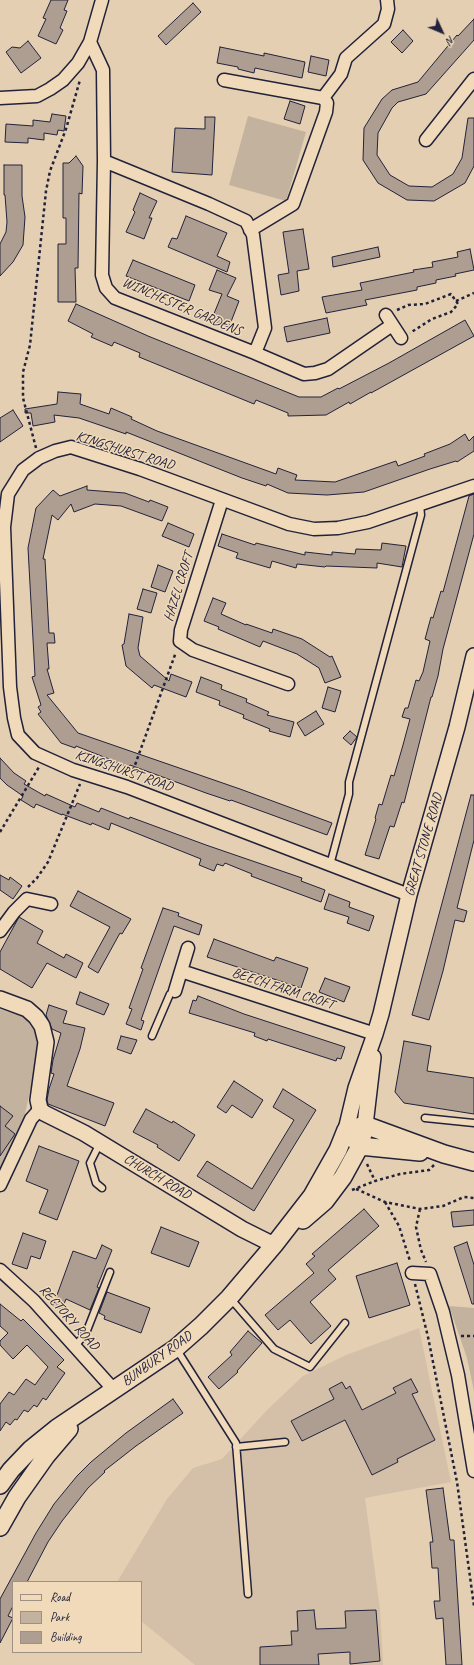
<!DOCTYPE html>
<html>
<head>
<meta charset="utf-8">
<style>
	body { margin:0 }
	#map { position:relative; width:474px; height:1665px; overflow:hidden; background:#e4cfb2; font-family:Caveat,sans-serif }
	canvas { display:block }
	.legend { position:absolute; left:12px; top:1581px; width:130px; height:72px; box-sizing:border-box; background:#f0dab9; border:1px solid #9e9087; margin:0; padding:5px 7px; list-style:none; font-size:12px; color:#22223b }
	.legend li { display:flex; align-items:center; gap:8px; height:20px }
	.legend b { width:20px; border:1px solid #9e9087 }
	.north { position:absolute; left:422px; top:12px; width:40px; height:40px; -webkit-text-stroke:3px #f0dab9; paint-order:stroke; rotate:134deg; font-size:11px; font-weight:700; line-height:16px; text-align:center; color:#22223b }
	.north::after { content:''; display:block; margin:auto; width:14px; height:18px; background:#22223b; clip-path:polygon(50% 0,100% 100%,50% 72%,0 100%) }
</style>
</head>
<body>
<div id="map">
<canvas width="474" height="1665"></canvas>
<ul class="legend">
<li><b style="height:5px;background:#f0dab9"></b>Road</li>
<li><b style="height:11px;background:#c3b29e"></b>Park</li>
<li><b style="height:11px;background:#ae9e91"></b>Building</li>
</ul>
<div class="north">N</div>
</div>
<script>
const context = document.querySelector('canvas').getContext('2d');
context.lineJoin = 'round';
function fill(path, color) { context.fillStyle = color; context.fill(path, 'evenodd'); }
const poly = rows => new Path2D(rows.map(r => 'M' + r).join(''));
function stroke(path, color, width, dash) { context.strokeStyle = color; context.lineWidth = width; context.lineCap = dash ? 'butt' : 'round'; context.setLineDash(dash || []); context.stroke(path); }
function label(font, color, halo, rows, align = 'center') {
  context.font = font + ' Caveat,sans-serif'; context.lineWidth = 3; context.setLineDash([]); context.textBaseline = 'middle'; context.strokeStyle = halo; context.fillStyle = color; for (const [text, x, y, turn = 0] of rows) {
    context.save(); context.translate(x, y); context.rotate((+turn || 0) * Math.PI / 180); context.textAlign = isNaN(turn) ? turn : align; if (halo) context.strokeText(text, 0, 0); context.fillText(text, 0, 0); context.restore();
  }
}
fill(poly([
	[419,1328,451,1482,365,1498,380,1609,383,1665,319,1665,318,1654,350,1652,351,1664,380,1661,376,1610,346,1611,346,1628,316,1629,314,1610,298,1611,298,1631,291,1631,292,1645,260,1647,260,1665,195,1665,141,1621,141,1582,117,1582,167,1499,193,1468,222,1459,268,1409,303,1376,346,1355],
	[411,1379,417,1391,412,1394,435,1440,408,1453,390,1444,398,1462,372,1475,345,1420,302,1441,291,1420,334,1399,329,1389,342,1382,346,1389,351,1386,362,1410,396,1393,394,1388]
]), '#d4c0a8');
fill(poly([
	[248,116,306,132,286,201,229,185],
	[0,1009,28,1019,37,1030,40,1046,23,1123,0,1173],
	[449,1306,474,1308,474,1391,467,1358]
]), '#c3b29e');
const building = poly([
	[51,0,68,0,64,10,67,11,60,28,63,30,56,44,38,36,46,19,43,18,51,0],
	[193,3,201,12,166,45,158,36,193,3],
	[474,19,474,40,426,94,398,102,392,108,378,133,377,155,390,175,409,186,432,187,453,174,462,158,468,118,474,118,474,166,465,183,434,201,407,200,378,183,363,160,364,128,382,99,392,90,418,82,457,35,458,36,474,19],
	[403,30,413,41,402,53,391,42,403,30],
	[28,41,41,58,21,73,6,52,12,47,20,48,28,41],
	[220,47,264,56,264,53,305,62,302,78,255,68,254,73,238,69,238,67,217,63,220,47],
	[311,56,329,60,326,76,308,72,311,56],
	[290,101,305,106,300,124,284,119,290,101],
	[52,114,66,116,64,131,58,130,57,135,44,133,44,140,28,138,28,143,5,142,6,124,33,126,33,120,50,122,52,114],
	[205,117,215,117,212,175,172,172,175,128,205,129,205,117],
	[76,156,83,166,82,194,79,193,78,268,75,268,76,302,58,302,58,244,66,244,66,218,63,218,63,163,69,163,76,156],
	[4,165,22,165,22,196,25,217,23,245,13,262,0,276,0,244,6,232,7,222,5,195,4,195,4,165],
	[140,193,157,201,149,218,152,218,144,239,126,232,135,212,133,210,140,193],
	[186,216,227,233,217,256,230,262,227,272,168,247,172,238,177,239,186,216],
	[303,229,309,269,297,271,299,291,281,295,278,275,289,273,283,232,303,229],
	[378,247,380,257,333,267,332,257,378,247],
	[470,249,474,270,455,274,456,276,436,280,436,283,417,287,417,290,365,300,367,305,326,313,322,297,362,290,360,283,414,272,413,270,433,267,432,262,458,257,457,252,470,249],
	[133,260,195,285,189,301,126,276,133,260],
	[217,270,236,278,227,296,239,301,229,327,211,321,222,294,209,290,217,270],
	[76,304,148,336,299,397,321,397,338,388,339,389,389,363,465,320,474,336,371,393,371,392,350,404,349,402,326,415,288,416,288,413,256,400,254,404,139,357,140,353,114,342,112,346,91,337,93,334,68,321,76,304],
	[327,318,330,333,287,342,284,327,327,318],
	[58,392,81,394,80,404,109,414,111,408,132,417,131,419,157,431,276,474,278,468,297,475,295,480,335,482,396,461,398,466,425,456,424,454,450,444,465,434,469,441,474,436,474,451,457,462,456,461,430,469,364,492,327,495,288,493,267,484,266,486,242,478,126,432,126,434,79,418,54,415,55,422,33,426,31,413,25,413,25,409,57,404,58,392],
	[13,410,23,426,0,442,0,418,13,410],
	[87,486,87,490,125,493,149,502,150,500,168,507,162,521,121,506,95,504,74,512,71,504,58,520,52,515,43,559,45,559,49,633,54,633,55,643,47,643,49,669,47,669,54,693,47,695,78,733,240,789,332,823,327,835,231,800,230,801,206,793,130,765,129,767,108,760,109,759,76,746,75,748,61,743,38,714,41,712,38,707,41,705,32,677,35,676,28,548,36,508,53,490,60,496,87,486],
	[474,494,474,534,443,649,438,676,432,697,431,697,404,803,402,802,394,827,390,826,379,859,365,855,376,819,375,818,379,804,382,805,391,775,394,776,403,745,410,719,402,717,405,708,408,708,416,680,419,681,423,672,430,641,425,639,431,617,433,618,441,591,443,592,469,496,474,494],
	[168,523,194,534,189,547,162,536,168,523],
	[222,534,255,545,256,543,305,555,305,552,332,555,332,552,355,554,356,549,381,550,382,543,406,546,402,567,377,563,377,568,326,566,325,567,297,564,296,568,272,561,270,568,236,558,238,553,218,546,222,534],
	[158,565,173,571,165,592,151,587,158,565],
	[143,589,157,593,151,613,137,609,143,589],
	[213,598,226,603,221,614,246,625,246,624,272,633,273,629,302,639,330,657,332,656,341,677,325,683,319,668,297,654,263,641,260,647,218,629,219,627,204,621,213,598],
	[129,614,143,617,138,648,140,656,169,681,171,674,192,682,186,697,154,685,152,688,126,666,122,645,124,644,129,614],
	[201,677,222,685,221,689,247,699,246,702,269,712,267,715,294,722,290,737,269,731,270,729,243,718,244,715,219,705,220,701,196,692,201,677],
	[328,687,341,691,335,712,322,708,328,687],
	[316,711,324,724,305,736,297,723,316,711],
	[350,731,357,737,351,745,343,738,350,731],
	[0,758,14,773,26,781,24,784,45,796,46,794,75,807,77,803,99,812,101,808,129,819,130,817,206,845,302,878,301,881,325,890,321,902,251,876,252,874,225,863,223,866,217,864,214,871,199,865,201,859,111,823,109,830,92,823,91,825,62,814,62,815,36,804,34,808,21,800,23,796,7,785,0,778,0,758],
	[471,795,474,795,474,840,457,908,467,911,464,922,455,920,443,971,429,1020,412,1015,471,795],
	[0,875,9,880,10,877,22,886,13,899,0,890,0,875],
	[78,891,131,919,122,934,120,933,98,973,88,967,110,927,70,906,78,891],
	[329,894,350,902,349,907,374,916,369,931,347,923,349,917,324,909,329,894],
	[163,908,179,913,178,916,202,925,199,935,174,926,141,1020,144,1021,141,1030,126,1024,132,1009,129,1008,143,969,141,968,163,908],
	[19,917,43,931,37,943,64,958,66,954,83,963,76,978,47,963,32,988,0,969,0,952,19,917],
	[214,939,274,961,276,957,308,968,301,988,207,957,214,939],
	[325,978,350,987,344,1002,319,992,325,978],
	[80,992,109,1004,104,1015,76,1004,80,992],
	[198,996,244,1014,345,1047,341,1059,337,1058,336,1061,268,1039,267,1041,254,1036,255,1033,189,1013,193,1000,196,1001,198,996],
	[49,1005,67,1011,63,1023,85,1028,80,1049,67,1086,114,1103,105,1126,48,1104,47,1100,49,1089,54,1074,51,1073,53,1060,61,1033,52,1029,46,1015,49,1005],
	[121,1036,137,1040,131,1054,117,1049,121,1036],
	[404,1041,431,1046,427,1071,474,1078,474,1114,404,1103,395,1092,404,1041],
	[234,1081,263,1100,252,1118,232,1105,226,1113,217,1107,234,1081],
	[283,1089,316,1110,254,1211,197,1176,207,1161,252,1189,294,1120,273,1107,283,1089],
	[0,1106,13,1116,5,1126,15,1134,0,1156,0,1106],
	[146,1109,172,1123,173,1121,195,1135,179,1161,157,1147,158,1145,133,1132,146,1109],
	[39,1146,79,1161,57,1220,39,1213,48,1190,26,1181,39,1146],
	[364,1209,379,1226,328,1270,336,1279,310,1302,331,1326,311,1344,290,1320,278,1330,265,1315,314,1273,306,1264,315,1256,312,1254,364,1209],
	[474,1210,474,1225,453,1227,451,1212,474,1210],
	[161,1227,199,1242,189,1267,151,1253,161,1227],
	[23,1233,46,1241,40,1259,31,1256,27,1269,12,1264,23,1233],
	[467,1242,474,1265,474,1304,472,1304,454,1247,467,1242],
	[102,1245,112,1250,97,1287,99,1288,90,1310,66,1299,62,1309,53,1306,73,1251,96,1259,102,1245],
	[397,1263,410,1305,369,1318,356,1276,397,1263],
	[107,1292,150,1308,141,1333,104,1319,105,1316,99,1313,107,1292],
	[0,1304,21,1321,23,1319,64,1360,57,1367,65,1373,46,1400,43,1398,37,1407,34,1405,28,1412,24,1410,17,1420,15,1419,10,1425,6,1422,0,1431,0,1404,9,1392,14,1395,26,1379,35,1385,48,1367,27,1345,13,1359,0,1345,0,1341,8,1333,0,1326,0,1304],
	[248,1331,262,1343,237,1371,238,1372,219,1389,208,1377,232,1355,230,1352,248,1331],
	[411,1379,418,1392,412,1394,435,1440,397,1459,398,1462,372,1475,345,1420,302,1441,291,1421,334,1399,329,1389,342,1382,346,1389,350,1386,362,1410,396,1393,393,1388,411,1379],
	[173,1399,183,1413,136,1446,104,1471,105,1472,88,1488,62,1521,48,1542,27,1582,13,1582,13,1606,8,1616,13,1618,0,1643,0,1599,36,1533,54,1504,77,1476,91,1462,126,1433,173,1399],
	[443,1488,450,1540,454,1540,462,1665,446,1665,443,1618,436,1619,434,1601,440,1601,438,1568,432,1568,430,1542,433,1542,426,1490,443,1488],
	[314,1610,316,1629,346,1628,345,1611,376,1610,380,1661,350,1664,350,1652,318,1654,319,1665,260,1665,260,1647,292,1645,291,1631,298,1631,297,1611,314,1610]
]);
fill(building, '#ae9e91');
stroke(building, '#22223b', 1);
const service = poly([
	[330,865,349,794,349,782,421,515,420,505],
	[152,1036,170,994,175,991],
	[425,1118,474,1123],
	[100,1143,90,1163,96,1183,102,1188],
	[230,1298,274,1349,310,1367,345,1323],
	[75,1346,86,1333,110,1272],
	[177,1350,236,1443,248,1594],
	[236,1447,285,1442]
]);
const minor = poly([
	[90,42,103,70,104,161,209,204,246,221,253,235,265,328,255,353,304,374,315,373,328,369,392,325],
	[224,80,323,98,327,103,326,112,293,204,250,230],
	[0,98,37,96,50,89,63,80,78,63,90,42,102,0],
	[323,98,341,74,346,58,384,24,388,9,387,0],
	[426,140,474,79],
	[104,161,102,275,106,288,115,298,255,353],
	[386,315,401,338],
	[222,500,181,630,180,641,193,650,288,684],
	[409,895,127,787,73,770,35,753,18,735,14,718,10,687,4,527,8,494,23,470,39,458,55,451,71,447,140,469,289,524,314,529,338,528,368,522,474,486],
	[0,931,14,912,27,899,51,904],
	[188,948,181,971,375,1034],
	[175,991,181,971],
	[0,1185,31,1119,40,1109],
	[0,1270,34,1301,114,1390],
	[412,1273,430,1274,443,1312,458,1375,474,1471]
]);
const tertiary = poly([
	[0,999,27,1009,36,1017,42,1026,46,1042,38,1100,40,1109,44,1113,84,1133,242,1229,274,1245],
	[365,1125,373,1057],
	[346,1130,356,1088,375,1034,381,1014,409,895,457,727,474,656]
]);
const secondary = poly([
	[354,1128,365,1125,444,1154,474,1162],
	[353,1138,360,1146,420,1152],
	[303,1220,325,1201,343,1177,360,1146,365,1125],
	[0,1485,11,1470,31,1449,57,1428,176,1348,201,1326,229,1298,274,1245,312,1196,338,1150,346,1130],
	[0,1527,17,1497,46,1456,69,1429]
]);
stroke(service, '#22223b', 9);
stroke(minor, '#22223b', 15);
stroke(tertiary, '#22223b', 18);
stroke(secondary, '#22223b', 20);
stroke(poly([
	[456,301,474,293],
	[397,310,408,305,425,304,451,294,458,304,451,312,432,319,410,333],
	[36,448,23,398,23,372,30,345,46,191,50,171,66,129,80,80],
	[131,776,176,652],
	[0,832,39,767],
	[28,887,37,878,48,862,80,784],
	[367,1164,375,1181],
	[356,1189,385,1202,420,1209,443,1206,464,1197,474,1198],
	[352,1190,375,1181,400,1174,429,1170,434,1165],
	[385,1202,399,1226,410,1261],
	[420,1209,416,1227,421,1250,426,1262],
	[415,1284,428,1337,457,1482,474,1606],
	[461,1336,474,1336]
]), '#22223b', 2.5, [3, 3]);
stroke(service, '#f0dab9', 6);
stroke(minor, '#f0dab9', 12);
stroke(tertiary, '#f0dab9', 15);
stroke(secondary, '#f0dab9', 17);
label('14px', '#22223b', '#f0dab9', [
	["WINCHESTER GARDENS",182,307,23],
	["KINGSHURST ROAD",125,451,17],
	["HAZEL CROFT",179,587,-73],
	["KINGSHURST ROAD",124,771,19],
	["GREAT STONE ROAD",424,845,-74],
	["BEECH FARM CROFT",283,989,18],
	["CHURCH ROAD",157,1177,31],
	["RECTORY ROAD",69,1318,48],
	["BUNBURY ROAD",157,1359,-36]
]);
</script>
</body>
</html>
